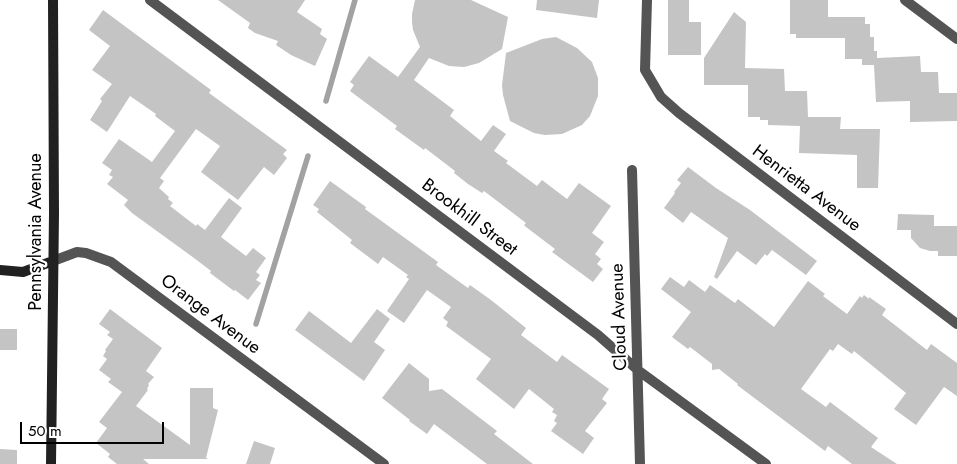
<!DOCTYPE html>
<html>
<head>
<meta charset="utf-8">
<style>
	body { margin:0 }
	#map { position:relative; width:957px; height:464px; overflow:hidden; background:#fff; font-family:Jost,sans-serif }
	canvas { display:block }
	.scale { position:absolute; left:20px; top:422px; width:144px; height:22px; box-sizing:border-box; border:2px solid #000; border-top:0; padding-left:6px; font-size:15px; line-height:18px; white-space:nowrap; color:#000; -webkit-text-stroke:4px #fff; paint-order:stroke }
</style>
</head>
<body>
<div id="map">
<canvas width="957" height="464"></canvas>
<div class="scale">50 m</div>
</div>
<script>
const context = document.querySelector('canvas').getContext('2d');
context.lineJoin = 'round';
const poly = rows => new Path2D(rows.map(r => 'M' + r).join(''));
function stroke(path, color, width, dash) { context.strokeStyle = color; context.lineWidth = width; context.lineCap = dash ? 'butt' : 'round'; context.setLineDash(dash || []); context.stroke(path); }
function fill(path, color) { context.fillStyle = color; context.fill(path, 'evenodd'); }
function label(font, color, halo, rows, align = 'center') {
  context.font = font + ' Jost,sans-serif'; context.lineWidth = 4.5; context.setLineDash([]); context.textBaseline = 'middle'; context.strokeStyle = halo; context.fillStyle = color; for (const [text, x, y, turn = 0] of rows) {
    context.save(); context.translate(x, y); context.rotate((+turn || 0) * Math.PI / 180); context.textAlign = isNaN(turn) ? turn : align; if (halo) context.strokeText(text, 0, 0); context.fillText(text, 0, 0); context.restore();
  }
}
stroke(poly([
	[326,101,355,0],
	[256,324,308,156]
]), '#a2a2a2', 5.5);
fill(poly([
	[218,0,305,0,297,12,322,29,320,34,327,39,315,66,291,55,276,45,278,41,255,33,248,28,250,23],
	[415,0,471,0,508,17,502,49,479,63,464,67,449,66,429,58,414,80,454,110,450,116,481,141,493,125,506,134,494,151,508,161,506,163,537,186,542,180,567,199,579,183,611,206,592,233,604,242,595,254,601,259,597,264,603,269,593,282,552,252,555,249,526,227,524,225,526,223,484,191,482,193,468,184,454,173,455,171,425,148,424,150,395,129,397,126,350,91,354,85,350,82,369,56,398,77,420,47,413,30,412,22,412,14],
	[537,0,599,0,597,18,536,10],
	[668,0,689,0,689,22,701,22,701,55,668,55],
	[790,0,828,0,828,17,865,17,865,24,870,24,870,37,874,37,874,51,877,51,877,58,920,56,921,72,938,72,939,93,957,93,957,121,910,122,910,101,876,102,874,65,862,65,862,59,845,59,845,38,796,38,796,34,790,34],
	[103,10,211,90,209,93,287,150,283,154,287,158,274,175,264,167,238,200,201,172,220,146,196,129,160,178,164,181,159,188,169,197,168,199,173,203,170,206,196,226,197,224,205,230,229,198,242,208,221,237,246,256,253,248,266,258,256,272,260,275,256,280,261,283,248,300,235,290,234,291,210,273,211,271,194,258,132,213,124,205,128,200,107,184,113,177,109,175,112,170,102,163,119,139,152,162,175,131,155,116,156,114,130,96,107,132,90,120,102,101,100,99,112,84,92,70,110,46,89,30],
	[734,12,746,22,745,68,784,69,785,91,807,91,808,117,841,117,840,129,880,129,878,188,857,188,857,155,799,153,800,126,768,125,768,120,760,120,760,117,748,117,748,85,704,85,704,58],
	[556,37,577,48,592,62,598,78,598,96,590,116,582,125,562,134,545,135,534,133,510,121,503,95,502,85,506,53,542,39],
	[688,167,716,188,750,210,817,261,806,275,772,250,767,256,765,254,756,265,737,251,717,279,714,277,728,238,691,212,683,223,664,208,675,193,674,192,681,183,677,180],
	[330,181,366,207,365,209,438,262,436,265,468,288,470,285,491,300,526,328,521,335,557,362,562,355,609,389,602,399,607,403,585,431,594,438,583,454,551,431,557,423,554,421,557,415,552,412,554,409,529,389,514,409,476,379,491,359,446,326,448,322,443,318,451,307,427,290,404,323,387,311,409,279,406,277,408,275,383,257,378,264,350,243,352,240,317,212,319,209,313,205],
	[898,214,934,215,934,226,957,226,957,256,938,256,938,251,930,251,920,248,911,238,911,230,897,230],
	[670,277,684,287,689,280,705,292,710,285,735,303,738,299,774,327,808,281,825,294,823,296,847,314,860,296,862,298,864,295,869,299,869,297,886,309,882,315,927,350,931,344,957,363,957,396,944,387,916,425,894,409,906,393,854,351,852,354,838,344,833,351,830,349,801,389,826,407,830,402,878,438,871,447,897,464,852,464,828,446,825,451,737,385,738,384,719,369,712,370,712,364,690,347,688,349,672,337,691,312,661,289],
	[110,309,162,348,146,371,154,377,148,384,149,385,147,389,148,390,136,406,190,445,190,388,213,388,213,408,218,410,206,458,209,459,143,459,149,464,117,464,108,457,110,454,96,443,107,428,99,422,122,392,108,382,111,379,99,370,107,359,103,356,106,351,105,350,113,339,107,335,110,332,99,324],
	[377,309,390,319,374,342,385,350,364,381,295,330,309,311,351,343],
	[0,329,17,329,17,350,0,350],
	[409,363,429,379,429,391,442,389,497,431,494,434,533,464,487,464,434,424,427,434,409,421,410,420,382,398],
	[254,441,275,448,270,464,246,464],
	[0,449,17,450,17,464,0,464]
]), '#c4c4c4');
stroke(poly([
	[150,0,598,335,639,371,766,464],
	[647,0,645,70,661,97,679,113,957,324],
	[905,0,957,39],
	[632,170,640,464],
	[53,261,77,252,86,253,111,262,384,464]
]), '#545454', 10);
stroke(poly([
	[0,270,23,272,53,261],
	[51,464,54,213,53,0]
]), '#212121', 10);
label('18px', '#000', '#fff', [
	["Henrietta Avenue",806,189,37],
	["Brookhill Street",469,218,37],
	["Pennsylvania Avenue",37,232,-90],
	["Orange Avenue",210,315,37],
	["Cloud Avenue",620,317,-92]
]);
</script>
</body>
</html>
